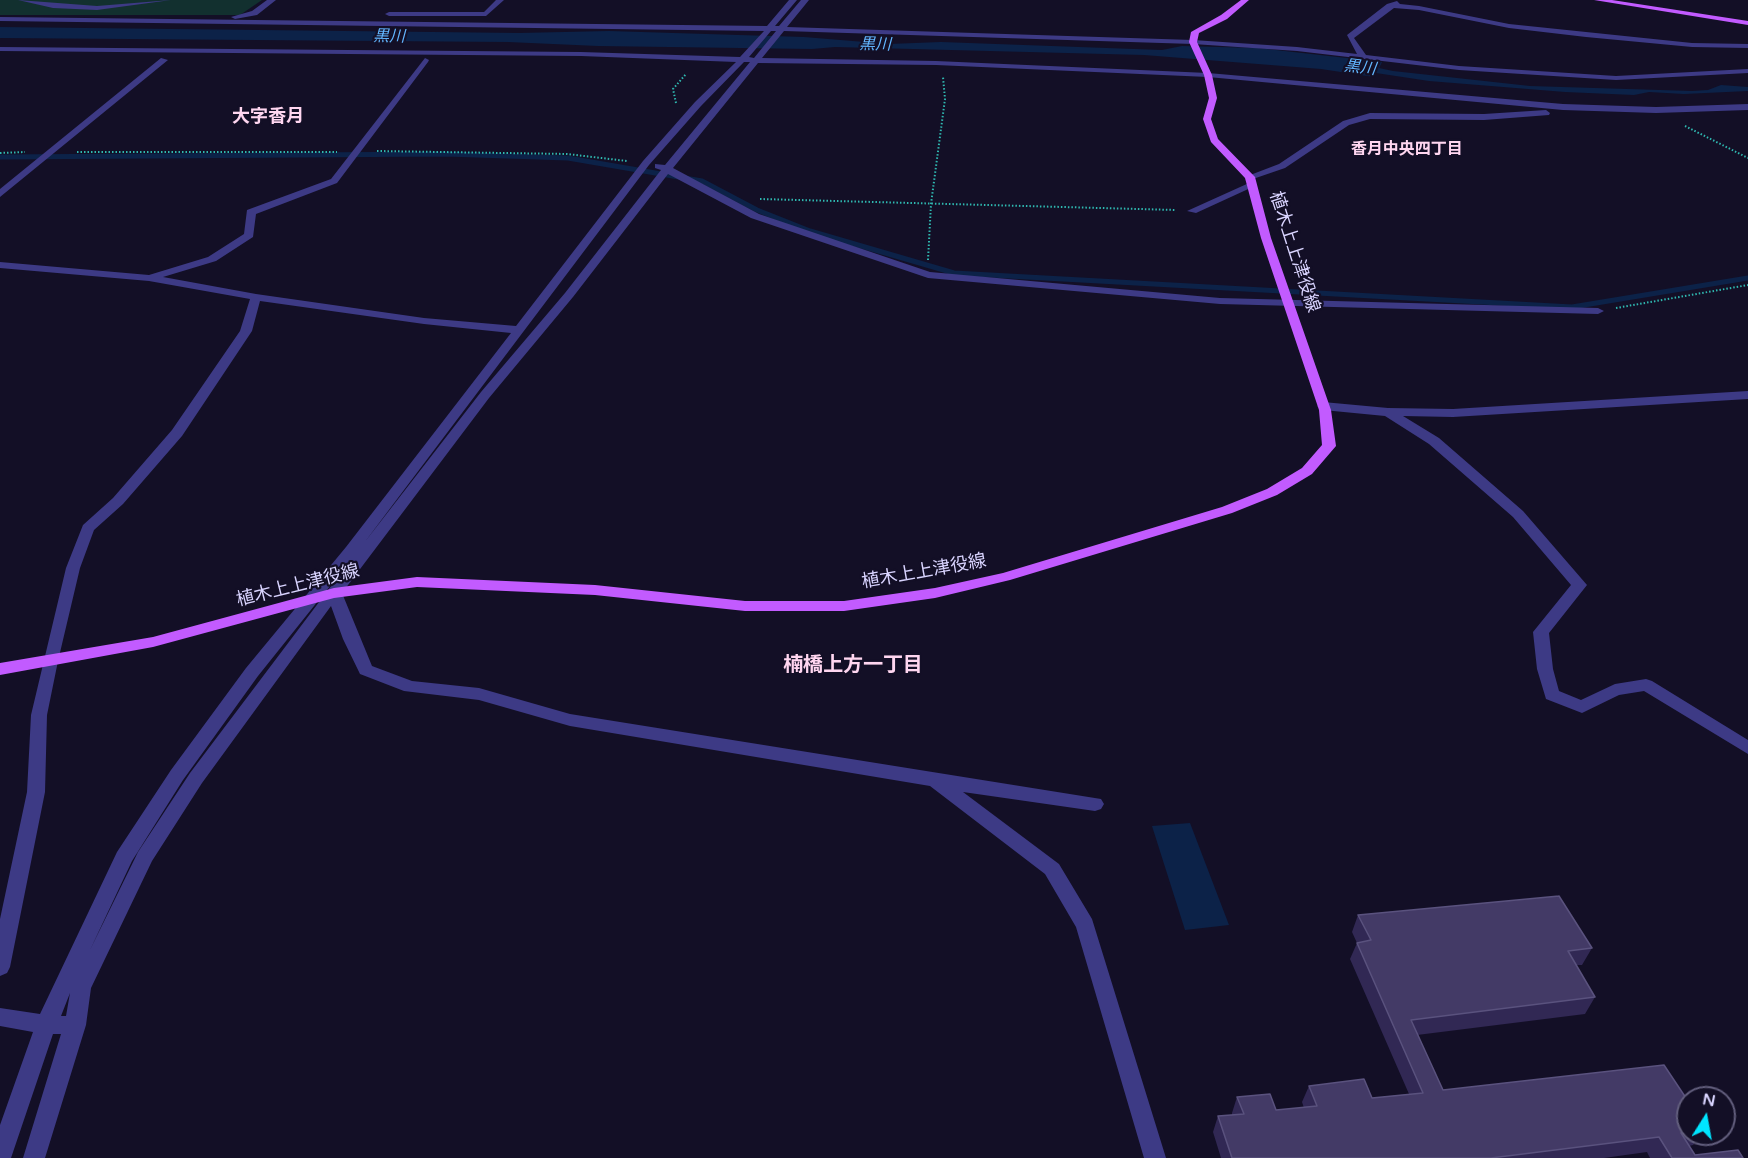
<!DOCTYPE html>
<html>
<head>
<meta charset="utf-8">
<style>
	body { margin:0 }
	#map { position:relative; width:1748px; height:1158px; overflow:hidden; background:#130f26; font-family:"Varela Round",sans-serif }
	canvas { display:block }
	.north { position:absolute; left:1676px; top:1086px; width:60px; height:60px; box-sizing:border-box; background:#130f26; border:2px solid #625e7d; border-radius:50%; rotate:11deg; font-size:16px; font-weight:700; line-height:24px; text-align:center; color:#d9d4ff }
	.north::after { content:''; display:block; margin:auto; width:21px; height:27px; background:#00e5ff; clip-path:polygon(50% 0,100% 100%,50% 72%,0 100%) }
</style>
</head>
<body>
<div id="map">
<canvas width="1748" height="1158"></canvas>
<div class="north">N</div>
</div>
<script>
const context = document.querySelector('canvas').getContext('2d');
context.lineJoin = 'round';
function fill(path, color) { context.fillStyle = color; context.fill(path, 'evenodd'); }
const poly = rows => new Path2D(rows.map(r => 'M' + r).join(''));
function stroke(path, color, width, dash) { context.strokeStyle = color; context.lineWidth = width; context.lineCap = dash ? 'butt' : 'round'; context.setLineDash(dash || []); context.stroke(path); }
function label(font, color, halo, rows, align = 'center') {
  context.font = font + ' "Varela Round","Noto Sans JP",sans-serif'; context.lineWidth = 4.5; context.setLineDash([]); context.textBaseline = 'middle'; context.strokeStyle = halo; context.fillStyle = color; for (const [text, x, y, turn = 0] of rows) {
    context.save(); context.translate(x, y); context.rotate((+turn || 0) * Math.PI / 180); context.textAlign = isNaN(turn) ? turn : align; if (halo) context.strokeText(text, 0, 0); context.fillText(text, 0, 0); context.restore();
  }
}
fill(poly([
	[0,0,262,0,240,15,0,15]
]), '#12302f');
fill(poly([
	[0,27,519,33,609,31,804,37,889,44,941,42,1162,50,1182,46,1258,48,1382,62,1379,68,1393,71,1530,86,1692,91,1708,90,1721,85,1748,87,1748,91,1684,94,1649,92,1634,95,1565,92,1429,81,1376,73,1374,77,1321,69,1144,55,835,47,812,49,598,46,508,42,0,38],
	[1190,823,1229,925,1185,930,1152,826]
]), '#0c2248');
stroke(poly([
	[0,157,446,154,568,158,702,181,757,210,810,231,954,273,1572,307,1748,278]
]), '#0c2248', 5);
stroke(poly([
	[676,103,673,89,686,74],
	[1685,126,1748,158],
	[377,151,567,154,627,161],
	[77,152,337,152],
	[0,153,25,152],
	[760,199,1176,210],
	[928,260,931,204,945,99,943,77],
	[1616,308,1748,285]
]), '#2fb8b0', 2, [1.5, 2]);
fill(poly([
	[18,0,97,6,171,0,97,10,53,8,18,0],
	[267,0,276,0,257,15,235,19,231,17,252,11,267,0],
	[496,0,504,0,486,16,389,16,385,14,389,12,484,12,496,0],
	[789,0,797,0,775,26,779,26,801,0,809,0,787,27,1193,40,1297,47,1357,54,1347,35,1387,4,1397,1,1400,4,1419,6,1509,24,1692,43,1748,44,1748,48,1692,47,1586,37,1509,28,1419,10,1394,8,1354,38,1366,55,1459,66,1616,76,1748,69,1748,73,1616,80,1459,70,1297,51,1193,44,784,31,762,58,936,61,1208,73,1563,104,1656,107,1748,104,1748,110,1656,113,1563,110,1208,77,936,65,758,63,673,168,759,214,930,272,1220,298,1598,308,1604,311,1598,314,1220,304,928,278,751,218,668,174,573,297,489,398,342,593,372,666,412,681,479,688,570,714,1101,799,1104,804,1101,809,1095,811,963,792,1059,864,1092,919,1166,1158,1144,1158,1076,927,1045,874,930,786,570,726,479,700,404,691,360,674,343,639,331,606,202,783,152,861,91,988,86,1025,45,1158,23,1158,61,1034,53,1034,11,1158,0,1158,0,1125,33,1032,0,1026,0,1008,40,1014,117,852,171,770,246,668,346,547,511,333,424,324,260,301,252,331,182,436,123,504,94,530,80,568,58,661,47,715,45,792,10,967,7,973,0,976,0,919,27,792,31,715,66,568,83,525,113,498,172,430,240,331,250,299,149,281,0,268,0,262,149,275,208,257,244,234,247,210,331,179,425,58,429,60,428,62,337,183,256,214,253,237,216,261,163,277,256,294,424,318,516,326,643,161,695,102,736,62,581,56,0,51,0,47,581,52,740,57,764,31,0,21,0,17,767,26,789,0],
	[771,31,776,31,754,58,749,57,771,31],
	[744,62,750,62,665,165,655,164,655,168,661,170,565,293,481,392,364,543,649,165,701,106,744,62],
	[350,561,190,773,138,852,90,950,132,861,183,780,258,676,350,561],
	[70,993,66,1016,61,1016,70,993],
	[161,58,168,60,0,197,0,189,161,58],
	[1546,110,1550,113,1549,115,1484,120,1370,119,1349,125,1285,168,1250,180,1245,177,1279,164,1343,121,1370,113,1484,114,1546,110],
	[1249,183,1257,185,1196,213,1187,211,1249,183],
	[1748,391,1748,399,1453,417,1403,416,1439,438,1523,511,1587,585,1549,633,1553,669,1559,691,1581,700,1615,684,1646,679,1652,681,1748,740,1748,754,1644,691,1619,695,1582,713,1546,699,1537,669,1533,632,1571,585,1513,517,1429,444,1385,416,1323,410,1317,406,1323,402,1388,408,1453,409,1748,391]
]), '#3d3a85');
fill(poly([
	[1241,0,1249,0,1227,19,1199,33,1197,42,1212,75,1217,98,1211,119,1218,139,1255,177,1271,238,1331,410,1336,446,1312,474,1277,495,1232,513,1010,580,935,598,844,611,745,611,595,595,417,587,334,598,153,647,0,675,0,663,153,637,334,588,417,577,595,585,745,601,844,601,935,588,1003,573,1222,507,1267,489,1302,468,1322,445,1319,410,1261,238,1245,178,1211,142,1203,119,1209,98,1204,75,1189,42,1191,32,1221,15,1241,0],
	[1594,0,1612,0,1748,21,1748,25,1594,0]
]), '#c25bff');
fill(poly([
	[1358,915,1592,948,1582,965,1576,965,1595,997,1585,1014,1417,1035,1443,1090,1688,1101,1688,1134,1702,1134,1693,1145,1689,1146,1695,1155,1743,1158,1650,1158,1647,1152,1604,1158,1221,1158,1213,1132,1218,1116,1232,1115,1232,1113,1237,1097,1276,1110,1304,1108,1302,1102,1309,1086,1372,1098,1409,1094,1350,959,1357,943,1352,932]
]), '#312854');
const building = poly([
	[1559,896,1592,948,1568,951,1595,997,1411,1020,1443,1090,1664,1065,1688,1101,1688,1132,1681,1133,1695,1155,1738,1150,1743,1158,1672,1158,1659,1137,1491,1158,1232,1158,1218,1116,1244,1114,1237,1097,1270,1094,1276,1110,1317,1106,1309,1086,1364,1079,1372,1098,1423,1093,1357,943,1371,940,1358,915,1559,896]
]);
fill(building, '#433a66');
stroke(building, '#5a527e', 1.5);
label('italic 16px', '#62b6ff', '#130f26', [
	["黒川",389,37,1],
	["黒川",875,45,1],
	["黒川",1360,68,7]
]);
label('bold 16px', '#ffd6f0', '#130f26', [
	["香月中央四丁目",1407,150]
]);
label('bold 18px', '#ffd6f0', '#130f26', [
	["大字香月",268,117]
]);
label('18px', '#d9d4ff', '#130f26', [
	["植木上上津役線",1294,252,72],
	["植木上上津役線",924,572,-10],
	["植木上上津役線",298,586,-14]
]);
label('bold 20px', '#ffd6f0', '#130f26', [
	["楠橋上方一丁目",853,666]
]);
</script>
</body>
</html>
